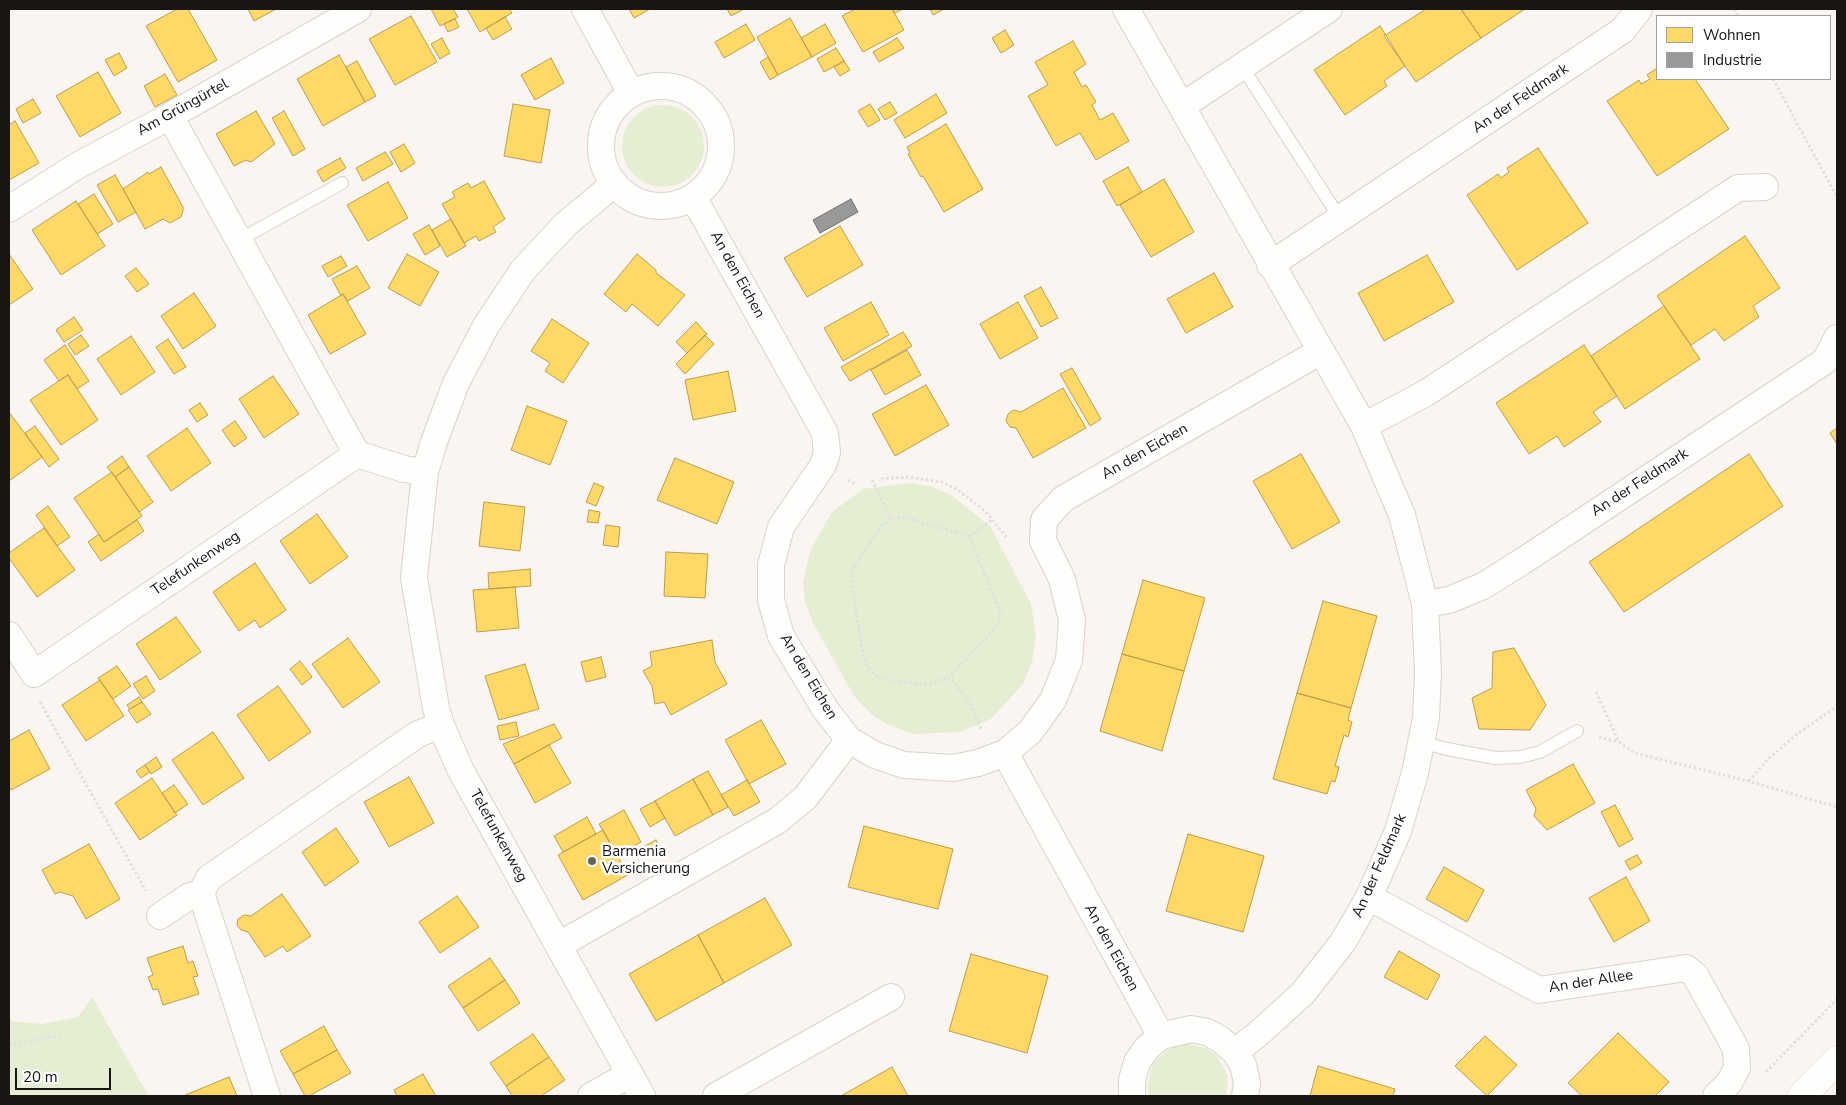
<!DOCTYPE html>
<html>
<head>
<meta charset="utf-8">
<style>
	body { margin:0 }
	#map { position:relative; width:1846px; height:1105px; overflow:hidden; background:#faf5f0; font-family:"Nunito Sans",sans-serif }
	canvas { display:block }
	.frame { position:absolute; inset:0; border:10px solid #181512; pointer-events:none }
	.legend { position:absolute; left:1656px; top:15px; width:175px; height:65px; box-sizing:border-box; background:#fff; border:1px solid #a3a1a0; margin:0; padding:6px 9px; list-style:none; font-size:15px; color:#181512 }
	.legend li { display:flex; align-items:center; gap:10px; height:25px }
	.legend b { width:25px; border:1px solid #a3a1a0 }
	.scale { position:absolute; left:15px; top:1068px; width:96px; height:22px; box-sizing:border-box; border:2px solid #181512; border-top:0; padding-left:6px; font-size:15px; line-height:18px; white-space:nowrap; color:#181512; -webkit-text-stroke:4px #fff; paint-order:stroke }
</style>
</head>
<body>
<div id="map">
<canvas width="1846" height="1105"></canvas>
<div class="frame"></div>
<ul class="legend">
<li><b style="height:14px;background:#ffd966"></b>Wohnen</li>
<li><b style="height:14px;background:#999"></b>Industrie</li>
</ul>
<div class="scale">20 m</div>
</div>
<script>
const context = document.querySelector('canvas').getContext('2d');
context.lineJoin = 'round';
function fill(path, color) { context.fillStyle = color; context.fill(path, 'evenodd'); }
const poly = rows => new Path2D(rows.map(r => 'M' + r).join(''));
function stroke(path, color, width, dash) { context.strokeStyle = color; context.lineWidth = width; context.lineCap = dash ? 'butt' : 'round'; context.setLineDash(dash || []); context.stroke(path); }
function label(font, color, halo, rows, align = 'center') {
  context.font = font + ' "Nunito Sans",sans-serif'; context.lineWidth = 5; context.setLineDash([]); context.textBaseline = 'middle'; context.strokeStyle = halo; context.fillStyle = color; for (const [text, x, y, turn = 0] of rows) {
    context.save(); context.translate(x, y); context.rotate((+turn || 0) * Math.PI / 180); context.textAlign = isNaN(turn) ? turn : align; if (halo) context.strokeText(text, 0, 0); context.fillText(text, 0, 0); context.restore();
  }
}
fill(poly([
	'622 146a41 41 0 1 1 82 0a41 41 0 1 1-82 0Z',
	[911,483,933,487,951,495,990,526,1031,604,1036,636,1032,662,1023,684,991,719,960,732,913,734,889,725,872,715,854,696,813,623,805,602,803,583,810,551,832,512,863,489],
	[92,997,148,1095,9,1096,9,1021,42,1024,78,1017],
	[1183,1043,1206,1048,1216,1055,1228,1076,1226,1096,1149,1096,1147,1086,1153,1063,1171,1047]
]), '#e5edd2');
const homes = poly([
	[177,9,188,9,217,60,178,82,146,26,177,9],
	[248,9,276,9,254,21,248,9],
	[431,9,453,9,458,17,440,26,431,9],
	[467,9,509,9,512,13,480,32,467,9],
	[629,9,650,9,634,18,629,9],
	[727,9,744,9,731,16,727,9],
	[855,9,892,9,904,30,863,52,842,16,855,9],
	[892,9,903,9,895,13,892,9],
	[930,9,944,9,933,15,930,9],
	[1426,9,1461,9,1481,38,1416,82,1384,36,1426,9],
	[1461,9,1525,9,1481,38,1461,9],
	[411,16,437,62,395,85,369,39,411,16],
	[505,17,512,29,493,40,486,28,505,17],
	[790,18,812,57,778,75,757,37,790,18],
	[455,19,459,27,448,32,444,24,455,19],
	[746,24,755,40,724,58,715,42,746,24],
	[825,24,836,43,812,57,801,38,825,24],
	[1380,26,1405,66,1384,81,1387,86,1345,115,1314,70,1380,26],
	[1005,30,1014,45,1001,53,992,38,1005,30],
	[442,38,450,53,440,59,431,44,442,38],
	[897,38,904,48,879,62,873,52,897,38],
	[1073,41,1086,64,1074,72,1082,87,1086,85,1096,102,1092,105,1100,120,1113,113,1129,141,1096,160,1080,133,1056,146,1028,96,1048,85,1035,62,1073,41],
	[836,48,844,61,824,72,817,59,836,48],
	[119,53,127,68,114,76,105,60,119,53],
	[339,55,365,102,323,126,297,79,339,55],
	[768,57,778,75,770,80,760,62,768,57],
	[551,58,564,83,535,100,521,75,551,58],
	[357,61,376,96,365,102,346,67,357,61],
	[844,61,850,70,840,76,834,67,844,61],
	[1657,68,1657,79,1695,79,1729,129,1657,176,1607,101,1639,80,1641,84,1650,79,1647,75,1657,68],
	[98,72,121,113,80,137,56,96,98,72],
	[165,74,177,95,155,107,144,86,165,74],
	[936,94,947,113,905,138,894,120,936,94],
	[33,99,41,113,23,123,16,109,33,99],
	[890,102,897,113,885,120,878,109,890,102],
	[513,104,550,110,541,163,504,156,513,104],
	[870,104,880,120,868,127,858,111,870,104],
	[256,111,275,144,251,162,246,160,234,166,216,134,256,111],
	[284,111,305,149,293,156,272,118,284,111],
	[15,121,39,163,9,180,9,125,15,121],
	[946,124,983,189,944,212,923,176,921,177,908,154,910,153,907,147,946,124],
	[404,144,415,163,401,172,390,152,404,144],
	[1538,148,1588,223,1517,270,1467,195,1498,174,1501,178,1509,172,1507,168,1538,148],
	[385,152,393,164,363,181,356,168,385,152],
	[340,158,346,168,323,182,317,171,340,158],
	[161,167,183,207,183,211,181,217,170,223,163,219,145,229,123,189,148,172,149,174,161,167],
	[1128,167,1142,192,1117,206,1103,181,1128,167],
	[115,175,136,212,118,222,97,185,115,175],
	[1164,179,1194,232,1151,257,1120,205,1164,179],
	[484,181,505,219,493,227,496,232,479,241,476,236,464,243,442,204,455,197,452,192,468,183,471,188,484,181],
	[388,182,408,218,368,241,347,205,388,182],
	[94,194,113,224,97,234,78,204,94,194],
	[76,201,105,246,61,275,32,230,76,201],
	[451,219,466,246,447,257,432,230,451,219],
	[429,225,440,246,425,255,413,234,429,225],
	[840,226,863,265,807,297,784,258,840,226],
	[1745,236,1780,288,1753,306,1759,317,1724,341,1715,329,1691,345,1657,296,1745,236],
	[9,254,33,289,9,305,9,254],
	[407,254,439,272,420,306,388,288,407,254],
	[637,254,656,270,656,273,685,295,658,326,632,304,626,312,604,294,637,254],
	[1427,255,1454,302,1384,341,1358,293,1427,255],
	[341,256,347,266,328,277,322,266,341,256],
	[357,266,370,288,348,301,343,294,341,296,332,279,357,266],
	[136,268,149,284,137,292,125,276,136,268],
	[1214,273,1233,307,1186,333,1167,299,1214,273],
	[1041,287,1058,318,1041,327,1024,296,1041,287],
	[194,293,216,326,183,349,161,316,194,293],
	[343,294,366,334,330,354,308,315,343,294],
	[871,302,889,335,843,361,824,328,871,302],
	[1018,302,1038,338,1000,359,980,324,1018,302],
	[1664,306,1700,359,1625,409,1591,356,1664,306],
	[74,317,83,330,64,342,56,330,74,317],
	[552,319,589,343,563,383,545,371,550,363,531,351,552,319],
	[696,322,707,334,687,353,676,342,696,322],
	[903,332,912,346,850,381,841,367,903,332],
	[81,335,89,346,75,355,68,344,81,335],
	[705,335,714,344,685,374,676,364,705,335],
	[131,336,155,372,121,395,97,359,131,336],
	[168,339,186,367,174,374,156,347,168,339],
	[65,345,89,381,77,389,68,375,59,381,44,360,65,345],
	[1584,345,1617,396,1593,412,1601,422,1564,447,1557,436,1529,454,1496,403,1584,345],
	[907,350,921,375,885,395,871,370,907,350],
	[1072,368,1101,419,1090,426,1060,374,1072,368],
	[728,371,736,411,693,420,685,380,728,371],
	[68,375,98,420,61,445,30,400,68,375],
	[273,376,299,414,264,438,239,399,273,376],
	[926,385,949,425,895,456,872,414,926,385],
	[1063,388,1086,428,1033,458,1016,428,1010,427,1006,421,1008,414,1014,410,1021,412,1063,388],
	[200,403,208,415,197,422,189,410,200,403],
	[527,406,567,421,550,465,511,450,527,406],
	[9,412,42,457,9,481,9,412],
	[235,421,247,438,234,447,222,430,235,421],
	[35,426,59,459,49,467,25,433,35,426],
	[187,428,211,463,171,491,147,456,187,428],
	[1837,428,1837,444,1830,433,1837,428],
	[1301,454,1340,522,1292,549,1253,481,1301,454],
	[1749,454,1783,506,1624,612,1589,562,1749,454],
	[122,456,129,467,115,477,107,467,122,456],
	[675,458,734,482,717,524,657,500,675,458],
	[129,467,153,502,139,512,115,477,129,467],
	[112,472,142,516,104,542,74,498,112,472],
	[594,483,604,487,596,506,586,502,594,483],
	[484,502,525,507,520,551,479,546,484,502],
	[48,506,70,537,57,546,36,515,48,506],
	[589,510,600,512,598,523,587,522,589,510],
	[317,514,348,557,310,584,280,541,317,514],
	[137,520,144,531,101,561,88,542,99,534,104,542,137,520],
	[606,525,620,527,618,547,603,545,606,525],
	[44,528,75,570,37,597,9,558,9,553,44,528],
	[666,552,708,554,705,598,664,596,666,552],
	[255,563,286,610,260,628,255,620,239,631,213,592,255,563],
	[530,569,531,586,489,589,488,573,530,569],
	[1143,580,1205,598,1184,671,1122,654,1143,580],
	[515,587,519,628,477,632,473,590,515,587],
	[1323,601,1377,616,1351,708,1297,693,1323,601],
	[176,617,201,652,160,680,136,644,176,617],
	[348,638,380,682,343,708,312,664,348,638],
	[712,640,715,662,727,684,671,715,664,702,655,704,652,686,643,671,652,666,650,652,712,640],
	[1514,648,1546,705,1530,730,1479,729,1472,698,1492,688,1493,652,1514,648],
	[1122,654,1184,671,1162,751,1100,731,1122,654],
	[601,657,606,677,586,682,581,662,601,657],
	[300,661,312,677,302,685,290,669,300,661],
	[525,664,539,709,499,720,485,676,525,664],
	[117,666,131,686,113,699,98,678,117,666],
	[146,676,155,691,143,699,133,684,146,676],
	[100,680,124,716,86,741,62,705,100,680],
	[278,686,311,732,269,761,237,715,278,686],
	[1297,693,1351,708,1348,720,1352,722,1348,737,1344,735,1335,766,1339,767,1335,782,1331,781,1327,794,1273,779,1297,693],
	[139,697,142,702,130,709,127,705,139,697],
	[142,702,151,714,137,723,128,710,142,702],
	[761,720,786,764,749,784,725,740,761,720],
	[516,722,519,736,500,740,497,726,516,722],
	[554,724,562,738,514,764,503,744,554,724],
	[29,730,50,769,11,790,9,786,9,741,29,730],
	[213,732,244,778,203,805,172,760,213,732],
	[549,745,571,783,535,803,514,764,549,745],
	[156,757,162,767,151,774,145,765,156,757],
	[1573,764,1595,803,1547,830,1534,816,1536,809,1526,790,1573,764],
	[145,765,150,772,141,778,136,771,145,765],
	[708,771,728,807,713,815,693,779,708,771],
	[409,777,434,823,389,847,364,802,409,777],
	[152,778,177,815,140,840,115,803,152,778],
	[693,779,713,815,675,836,655,801,693,779],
	[747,780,760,802,734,816,721,795,747,780],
	[174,785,188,804,175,813,162,793,174,785],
	[655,801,665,818,650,827,640,809,655,801],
	[1615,805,1633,839,1619,847,1601,812,1615,805],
	[624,810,641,842,617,855,599,824,624,810],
	[587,817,596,834,563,852,554,836,587,817],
	[864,826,953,849,938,909,848,887,864,826],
	[336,828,359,862,325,886,302,852,336,828],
	[603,830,628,875,583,900,558,855,603,830],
	[1188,834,1264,856,1243,932,1166,911,1188,834],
	[656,840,663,852,653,858,645,846,656,840],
	[89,844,120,899,86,919,73,896,60,892,55,894,42,870,89,844],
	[1637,855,1642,863,1630,870,1625,861,1637,855],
	[1444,867,1484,890,1467,922,1426,899,1444,867],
	[1626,877,1650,921,1614,942,1589,898,1626,877],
	[282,894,311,936,287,952,283,946,265,957,248,932,241,930,237,925,238,919,244,915,251,916,282,894],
	[457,896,479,927,440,953,419,922,457,896],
	[765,898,792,945,724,983,698,935,765,898],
	[698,935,724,983,656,1021,629,974,698,935],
	[183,946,188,963,193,961,198,976,193,977,199,994,163,1005,158,989,153,990,148,977,153,975,147,958,183,946],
	[1399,951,1440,975,1427,1000,1384,977,1399,951],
	[971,954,1048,976,1027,1053,949,1031,971,954],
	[490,958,505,980,463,1008,448,986,490,958],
	[505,980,520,1003,478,1031,463,1008,505,980],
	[324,1026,337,1050,293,1074,280,1051,324,1026],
	[1618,1033,1669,1082,1655,1096,1582,1096,1568,1083,1618,1033],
	[533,1034,549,1057,506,1086,490,1063,533,1034],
	[1485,1036,1517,1065,1487,1096,1455,1066,1485,1036],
	[337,1050,351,1073,309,1096,305,1096,293,1074,337,1050],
	[549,1057,565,1080,541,1096,512,1096,506,1086,549,1057],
	[1318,1066,1395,1089,1393,1096,1310,1096,1318,1066],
	[892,1067,908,1096,841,1096,892,1067],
	[423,1074,436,1096,397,1096,394,1090,423,1074],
	[229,1077,237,1096,183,1096,229,1077]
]);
fill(homes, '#ffd966');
stroke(homes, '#ba9e4d', 1);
const industry = poly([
	[851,199,858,212,820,233,813,220,851,199]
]);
fill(industry, '#999');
stroke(industry, '#727170', 1);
const service = poly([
	[1243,68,1341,220],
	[239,240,342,183],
	[1421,742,1447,749,1495,758,1520,757,1540,752,1577,731]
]);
const minor = poly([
	[585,9,631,93],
	[1126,9,1364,426,1402,515,1425,604,1428,673,1426,718,1415,773,1398,831,1369,897,1343,942,1303,993,1258,1034,1235,1052],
	'601 146a60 60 0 1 1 120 0a60 60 0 1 1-120 0Z',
	[1182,106,1329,9],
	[170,116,357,454],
	[614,184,566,224,523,270,486,326,456,383,434,442,425,472,414,578,436,708,441,725,460,769,642,1096],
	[693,197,825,433,827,453,823,465,781,527,771,565,771,600,781,636,825,709,849,740,875,755,904,765,953,768,978,763,1005,753,1030,732,1053,700,1069,660,1072,620,1062,579,1043,541,1044,520,1063,499,1321,351],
	[9,209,77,166,170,116,358,9],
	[1270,265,1623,30,1639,9],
	[1364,426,1426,393,1738,188,1765,187],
	[1425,604,1449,600,1483,586,1523,561,1825,361,1837,338],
	[9,635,34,674,357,454,404,469,425,472],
	[1005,753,1161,1036],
	[1369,897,1539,990,1686,968,1695,975,1736,1049,1737,1068,1729,1083,1716,1096],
	[160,916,188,897,201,893],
	[559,945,777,821,805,798,849,740],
	[267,1096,201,893,209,878,418,734,441,725],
	[591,1096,630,1074],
	[716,1096,891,997],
	[1132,1096,1132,1080,1137,1062,1147,1048,1161,1036,1191,1029,1207,1032,1220,1039,1235,1052,1243,1065,1247,1083,1245,1096]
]);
const tertiary = poly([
	[1802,1096,1837,1060]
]);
stroke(service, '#d7d3ce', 14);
stroke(minor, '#d7d3ce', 28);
stroke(tertiary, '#d7d3ce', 29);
stroke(poly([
	[1734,9,1738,16],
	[1773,79,1837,197],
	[881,479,907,477,942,482,955,488,986,512,1006,537],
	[848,480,855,484],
	[872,480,891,519,905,517,969,537,993,519],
	[891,519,881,526,852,570,851,580,863,655,867,666,878,677,892,681,930,684,949,677],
	[969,537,1000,611,998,625,949,677,967,698,982,731],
	[1596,692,1619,742,1635,753,1748,781,1837,807],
	[40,702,146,891],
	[1599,737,1619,742],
	[1749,781,1767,760,1796,735,1837,706],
	[9,1045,61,1035],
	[1766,1072,1837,999]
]), '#e1e0de', 3, [2.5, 2.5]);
stroke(service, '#fefefd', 12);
stroke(minor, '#fefefd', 26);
stroke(tertiary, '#fefefd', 28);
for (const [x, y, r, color] of [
	[592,861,5,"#676360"]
]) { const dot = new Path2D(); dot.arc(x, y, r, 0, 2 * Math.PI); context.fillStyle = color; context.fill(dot); stroke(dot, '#fff', 2); }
label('15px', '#181512', '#fff', [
	["An der Feldmark",1521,99,-34],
	["Am Grüngürtel",183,108,-29],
	["An den Eichen",737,275,61],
	["An den Eichen",1145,452,-30],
	["An der Feldmark",1640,483,-33],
	["Telefunkenweg",196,564,-34],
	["An den Eichen",808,677,59],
	["Telefunkenweg",498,836,61],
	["An der Feldmark",1380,866,-66],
	["An den Eichen",1111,948,61],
	["An der Allee",1591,982,-9]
]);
label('15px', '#181512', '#fff', [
	["Barmenia",602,852],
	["Versicherung",602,869]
], 'left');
</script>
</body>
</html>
